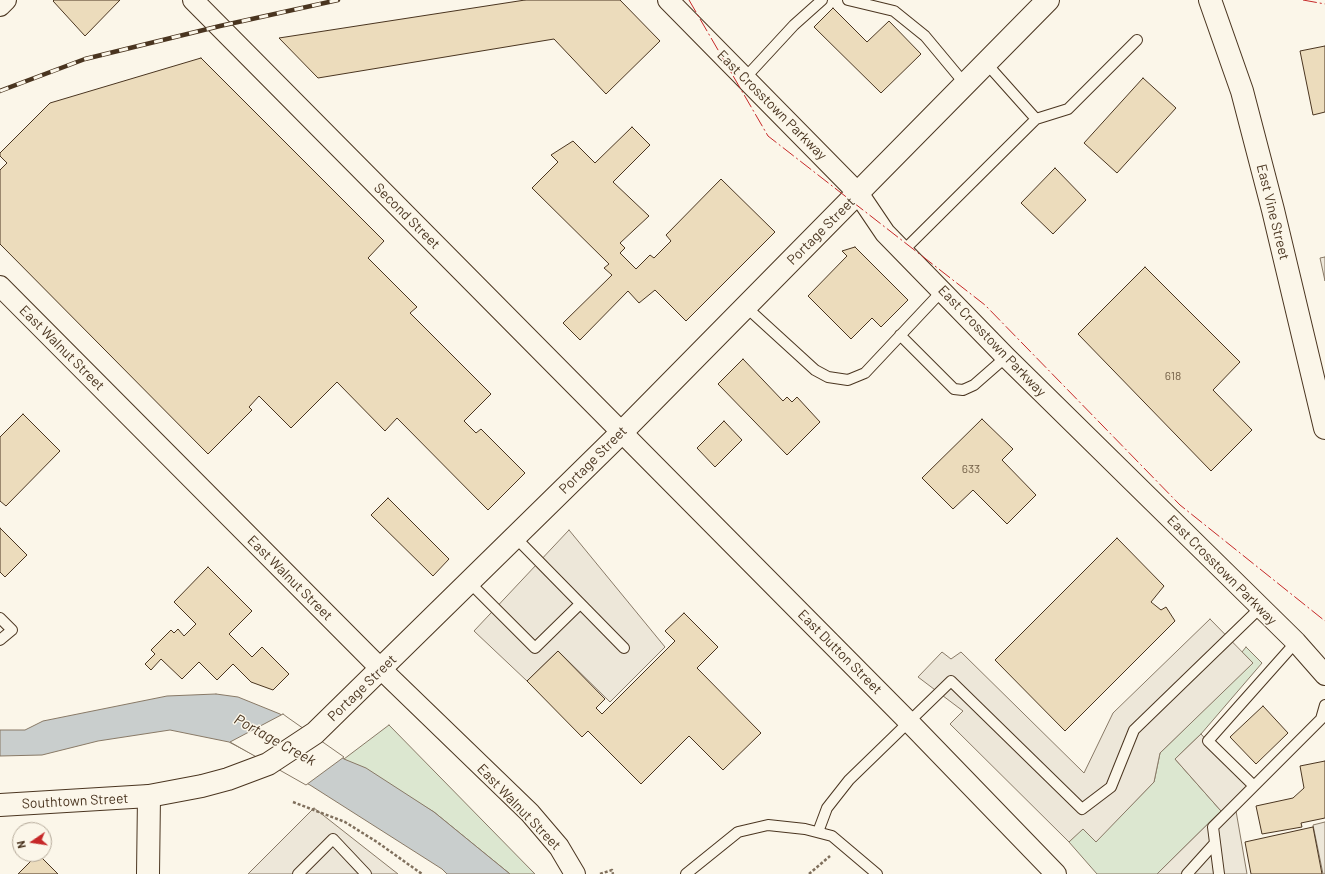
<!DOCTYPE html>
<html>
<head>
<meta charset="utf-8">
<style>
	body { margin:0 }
	#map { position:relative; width:1325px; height:874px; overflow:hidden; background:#fbf6e9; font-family:Barlow,sans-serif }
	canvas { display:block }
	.north { position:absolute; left:12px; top:822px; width:40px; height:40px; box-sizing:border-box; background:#fbf6e9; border:1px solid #b4a999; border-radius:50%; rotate:257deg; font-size:11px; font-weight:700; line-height:16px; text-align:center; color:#4a3520 }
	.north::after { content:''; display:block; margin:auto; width:14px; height:18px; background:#c62828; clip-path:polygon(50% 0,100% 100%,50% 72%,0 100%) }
</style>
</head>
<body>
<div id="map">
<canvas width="1325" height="874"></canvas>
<div class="north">N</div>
</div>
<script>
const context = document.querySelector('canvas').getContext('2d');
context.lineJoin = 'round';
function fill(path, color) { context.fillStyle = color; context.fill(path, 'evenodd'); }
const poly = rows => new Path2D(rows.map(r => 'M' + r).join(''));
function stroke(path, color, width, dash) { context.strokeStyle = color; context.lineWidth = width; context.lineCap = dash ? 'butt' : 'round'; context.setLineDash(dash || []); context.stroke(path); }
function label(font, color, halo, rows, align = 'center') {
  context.font = font + ' Barlow,sans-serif'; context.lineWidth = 3; context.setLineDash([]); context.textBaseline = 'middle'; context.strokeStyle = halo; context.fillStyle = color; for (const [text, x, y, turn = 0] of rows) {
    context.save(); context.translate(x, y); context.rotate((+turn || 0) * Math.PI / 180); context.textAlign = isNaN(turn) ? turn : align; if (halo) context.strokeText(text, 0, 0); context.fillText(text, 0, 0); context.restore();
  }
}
const green = poly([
	[1246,647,1262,663,1201,734,1175,759,1221,811,1157,874,1097,874,1069,842,1083,828,1096,841,1154,782,1160,753,1252,663,1242,652,1246,647],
	[389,725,535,874,510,874,434,812,344,759,389,725]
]);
fill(green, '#dce7d0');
stroke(green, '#887966', 1);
const parking = poly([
	[1325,257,1325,281,1320,258,1325,257],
	[569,530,665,647,610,702,558,651,527,681,474,631,569,530],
	[1210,619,1253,663,1160,753,1154,782,1096,842,1083,829,1069,842,950,724,963,711,918,677,942,652,951,659,961,652,1084,773,1113,713,1210,619],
	[1201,734,1253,792,1236,811,1247,874,1157,874,1221,811,1175,759,1201,734],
	[314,808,398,874,248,874,314,808],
	[1325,822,1325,874,1323,874,1313,825,1325,822]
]);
fill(parking, '#ede7d9');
stroke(parking, '#887966', 1);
const water = poly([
	[216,694,238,697,280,714,344,759,366,768,434,812,510,874,447,874,442,869,310,785,229,742,170,730,98,741,42,755,0,756,0,730,25,730,43,721,167,696,216,694]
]);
fill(water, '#c9cecd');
stroke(water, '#887966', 1);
const pier = poly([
	[283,714,287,717,344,757,306,785,230,742,283,714]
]);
fill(pier, '#fbf6e9');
stroke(pier, '#887966', 1);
const building = poly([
	[54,0,120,0,85,36,53,1,54,0],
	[525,0,620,0,660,41,606,94,554,39,318,78,279,38,525,0],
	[833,8,867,42,889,21,921,54,881,93,814,27,833,8],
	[1325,46,1325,112,1313,115,1300,51,1325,46],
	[201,58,384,241,368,258,417,307,410,313,491,394,464,421,476,433,481,429,525,473,488,510,397,418,385,431,337,382,291,428,259,396,249,407,252,410,208,454,0,244,0,170,7,163,0,156,0,153,50,103,201,58],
	[1143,78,1176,108,1117,173,1084,143,1143,78],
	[632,127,650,145,613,182,649,216,620,243,625,248,620,253,636,269,650,255,654,258,671,241,666,235,721,179,775,232,686,321,655,290,639,303,628,291,580,340,563,323,612,275,604,268,609,264,532,188,558,162,551,155,573,141,595,163,632,127],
	[1055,168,1086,200,1053,234,1021,203,1055,168],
	[855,247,908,300,881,327,872,318,851,339,808,296,847,256,842,251,855,247],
	[1145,267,1240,362,1213,390,1252,430,1211,471,1078,334,1145,267],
	[743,359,783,401,787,397,792,402,797,397,820,422,787,455,718,384,743,359],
	[23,414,60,451,6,506,0,501,0,437,23,414],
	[982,419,1013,449,1002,460,1036,495,1007,524,973,490,953,509,922,478,982,419],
	[724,421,742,440,715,467,697,448,724,421],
	[388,498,449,559,433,576,371,515,388,498],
	[0,528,27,555,5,577,0,572,0,528],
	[1117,538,1164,586,1151,602,1161,610,1166,607,1175,621,1065,731,995,660,1117,538],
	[208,567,252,611,229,634,252,657,262,647,289,674,273,690,251,682,233,664,217,680,199,662,182,679,161,659,151,670,145,664,155,654,151,650,171,630,174,633,178,629,184,636,196,624,174,602,208,567],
	[684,613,718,647,697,668,761,733,723,770,689,736,641,784,588,731,582,737,527,681,558,651,605,699,596,708,602,714,675,641,665,631,684,613],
	[1263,706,1288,733,1256,764,1230,737,1263,706],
	[1325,761,1325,818,1301,823,1302,827,1262,834,1256,806,1293,798,1304,788,1300,766,1325,761],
	[1313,827,1322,874,1251,874,1245,842,1313,827],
	[38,854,58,874,18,874,38,854]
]);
fill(building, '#ecdcbc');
stroke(building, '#4a3520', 1);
const service = poly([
	[848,0,894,11,925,36,965,84],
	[986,63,1036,119],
	[745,78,794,25,822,0],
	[903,251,1036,119,1068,109,1137,40],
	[746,307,815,370,828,377,848,380,865,373,942,291],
	[900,335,954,389,963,390,974,385,1006,357],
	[515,537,624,648],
	[470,583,535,648,580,604],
	[0,618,12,630,0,640],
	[1254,786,1208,741,1296,642],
	[818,832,827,808,849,780,951,681,1082,809,1111,787,1134,730,1261,607],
	[298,874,333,839,366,874],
	[686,874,738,832,768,825,805,829,832,836,877,874],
	[1187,874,1215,843],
	[1219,874,1213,827,1321,719,1325,705]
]);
const minor = poly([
	[193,0,909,722,1056,874],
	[668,0,858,193,885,233,1006,357,1296,642,1325,675],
	[0,6,6,0],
	[0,286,381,669,530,813,559,847,575,874]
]);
const tertiary = poly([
	[1210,0,1242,91,1273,210,1325,428],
	[148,874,149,796]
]);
const secondary = poly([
	[0,805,149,796,202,786,228,779,268,764,315,733,622,432,1048,0]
]);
stroke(service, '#4a3520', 12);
stroke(minor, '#4a3520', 22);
stroke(tertiary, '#4a3520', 24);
stroke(secondary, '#4a3520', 24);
stroke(poly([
	[293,802,345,822,377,842,422,874],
	[600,874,612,870,613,874],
	[809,874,830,856]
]), '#7f6f5c', 2.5, [3, 2]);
stroke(service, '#fbf6e9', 10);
stroke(minor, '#fbf6e9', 20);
stroke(tertiary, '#fbf6e9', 22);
stroke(secondary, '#fbf6e9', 22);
const rail = poly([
	[0,91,85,59,220,26,338,0]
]);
stroke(rail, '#4a3520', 4.5);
stroke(rail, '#fbf6e9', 3, [9]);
stroke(poly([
	[689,0,768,136,985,305,1180,505,1325,621],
	[1303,0,1325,4]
]), '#c62828', 1, [14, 3, 2, 3]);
label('12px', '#725f47', null, [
	["618",1173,376],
	["633",971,469]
]);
label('14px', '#4a3520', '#fbf6e9', [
	["East Crosstown Parkway",772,105,45],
	["East Vine Street",1273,212,76],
	["Second Street",407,216,45],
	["Portage Street",821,231,-45],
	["East Crosstown Parkway",992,341,46],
	["East Walnut Street",62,348,45],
	["Portage Street",593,460,-45],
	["East Crosstown Parkway",1222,570,45],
	["East Walnut Street",290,578,45],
	["East Dutton Street",840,652,45],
	["Portage Street",362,688,-44],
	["Southtown Street",75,801,-3],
	["East Walnut Street",519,807,46]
]);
label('italic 15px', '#4a3520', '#fbf6e9', [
	["Portage Creek",275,740,29]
]);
</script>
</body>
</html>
